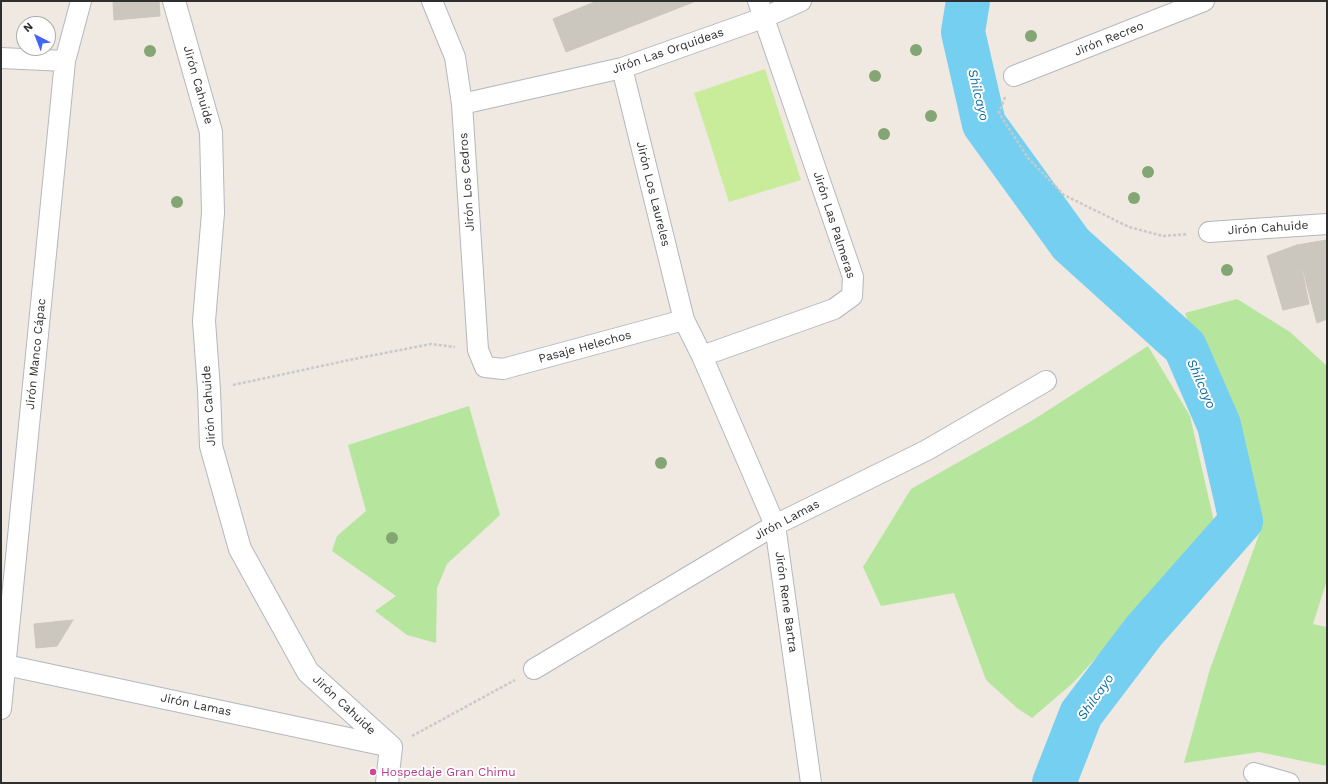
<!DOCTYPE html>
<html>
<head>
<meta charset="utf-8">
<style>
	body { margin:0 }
	#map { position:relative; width:1328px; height:784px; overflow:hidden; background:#efe9e1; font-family:"Work Sans",sans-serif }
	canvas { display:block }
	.frame { position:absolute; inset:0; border:2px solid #2e2e2e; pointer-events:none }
	.north { position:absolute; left:16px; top:16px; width:40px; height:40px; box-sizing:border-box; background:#fff; border:1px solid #ababab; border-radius:50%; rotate:318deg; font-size:11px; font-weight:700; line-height:16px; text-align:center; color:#2e2e2e }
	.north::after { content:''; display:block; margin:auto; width:14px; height:18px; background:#4264fb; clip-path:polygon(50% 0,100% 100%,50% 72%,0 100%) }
</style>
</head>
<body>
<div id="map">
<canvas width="1328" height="784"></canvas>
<div class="frame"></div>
<div class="north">N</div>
</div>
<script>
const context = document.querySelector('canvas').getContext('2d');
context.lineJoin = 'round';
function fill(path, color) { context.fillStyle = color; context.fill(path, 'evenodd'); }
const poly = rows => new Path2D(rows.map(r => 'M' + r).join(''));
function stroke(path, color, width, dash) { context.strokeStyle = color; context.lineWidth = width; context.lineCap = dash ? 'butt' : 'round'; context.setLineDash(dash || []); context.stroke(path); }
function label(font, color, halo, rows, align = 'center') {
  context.font = font + ' "Work Sans",sans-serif'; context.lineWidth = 4; context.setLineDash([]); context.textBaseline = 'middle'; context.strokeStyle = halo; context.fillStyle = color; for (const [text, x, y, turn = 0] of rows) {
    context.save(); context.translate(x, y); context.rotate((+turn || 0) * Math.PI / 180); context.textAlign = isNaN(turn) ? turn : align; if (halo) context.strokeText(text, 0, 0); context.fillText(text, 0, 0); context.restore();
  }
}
fill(poly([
	[1237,299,1290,332,1327,366,1327,580,1313,624,1327,627,1327,766,1259,752,1184,763,1210,669,1260,532,1185,313],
	[1148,346,1190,416,1215,526,1074,682,1032,718,1017,708,986,680,954,593,881,606,863,567,911,489,1033,420],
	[469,406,500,515,447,564,437,588,436,643,407,635,375,611,396,596,332,551,337,536,366,511,348,445]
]), '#b6e59e');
fill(poly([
	[765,69,801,180,729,202,694,93]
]), '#c9ec9a');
stroke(poly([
	[968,1,963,32,984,124,1071,244,1185,347,1219,425,1241,521,1144,631,1081,714,1054,783]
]), '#75cff0', 44);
const building = poly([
	[113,1,159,1,160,16,114,20,113,1],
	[597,1,696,1,566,52,553,19,597,1],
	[1327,240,1327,277,1306,282,1297,245,1327,240],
	[1297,245,1309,304,1283,310,1267,256,1297,245],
	[1327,277,1327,319,1317,323,1306,282,1327,277],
	[73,620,57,646,36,648,34,624,73,620]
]);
fill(building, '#cbc7bf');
stroke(building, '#cbc5ba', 1);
const minor = poly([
	[432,1,455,57,462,104,478,350,485,367,503,369,684,320],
	[1,58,65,61],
	[622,68,684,320,702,356,775,525,811,783],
	[1014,76,1204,1],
	[462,104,622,68,763,18,801,1],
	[1209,232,1327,224],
	[702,356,834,309,852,296,853,277,758,1],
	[1,664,391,747],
	[534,669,775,525,927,450,1046,381],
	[1,709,65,61,81,1],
	[1254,773,1289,783]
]);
const tertiary = poly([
	[174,1,211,132,213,213,204,321,209,390,211,446,240,549,308,672,391,747,387,783]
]);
stroke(minor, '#b4b7c1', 22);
stroke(tertiary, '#b4b7c1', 24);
stroke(poly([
	[1005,97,999,113,1028,158,1064,195,1129,227,1163,236,1188,234],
	[233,385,354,359,431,344,455,347],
	[412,736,515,680]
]), '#c9c9c9', 2.5, [3, 2]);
stroke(minor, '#fff', 20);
stroke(tertiary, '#fff', 22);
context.fillStyle = '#84a574';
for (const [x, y] of [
	[1031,36],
	[916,50],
	[150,51],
	[875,76],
	[931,116],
	[884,134],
	[1148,172],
	[1134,198],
	[177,202],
	[1227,270],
	[661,463],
	[392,538]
]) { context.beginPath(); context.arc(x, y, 6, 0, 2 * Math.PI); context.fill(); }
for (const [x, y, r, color] of [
	[373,772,4,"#d1479c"]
]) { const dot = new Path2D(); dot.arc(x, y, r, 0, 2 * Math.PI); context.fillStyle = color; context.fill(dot); stroke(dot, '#fff', 1.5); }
label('12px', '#2e2e2e', '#fff', [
	["Jirón Recreo",1109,39,-22],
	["Jirón Las Orquideas",668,51,-19],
	["Jirón Cahuide",198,85,74],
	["Jirón Los Cedros",467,182,-94],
	["Jirón Los Laureles",653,194,76],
	["Jirón Las Palmeras",834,225,72],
	["Jirón Cahuide",1268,228,-4],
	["Pasaje Helechos",585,347,-15],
	["Jirón Manco Cápac",36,354,-84],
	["Jirón Cahuide",209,406,-94],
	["Jirón Lamas",787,520,-28],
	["Jirón Rene Bartra",786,602,82],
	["Jirón Lamas",196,705,12],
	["Jirón Cahuide",344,705,43]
]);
label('12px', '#b23c85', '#fff', [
	["Hospedaje Gran Chimu",381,772]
], 'left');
label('italic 13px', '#0d6fa3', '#fff', [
	["Shilcayo",978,95,76],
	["Shilcayo",1201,384,66],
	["Shilcayo",1096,697,-55]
]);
</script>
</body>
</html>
